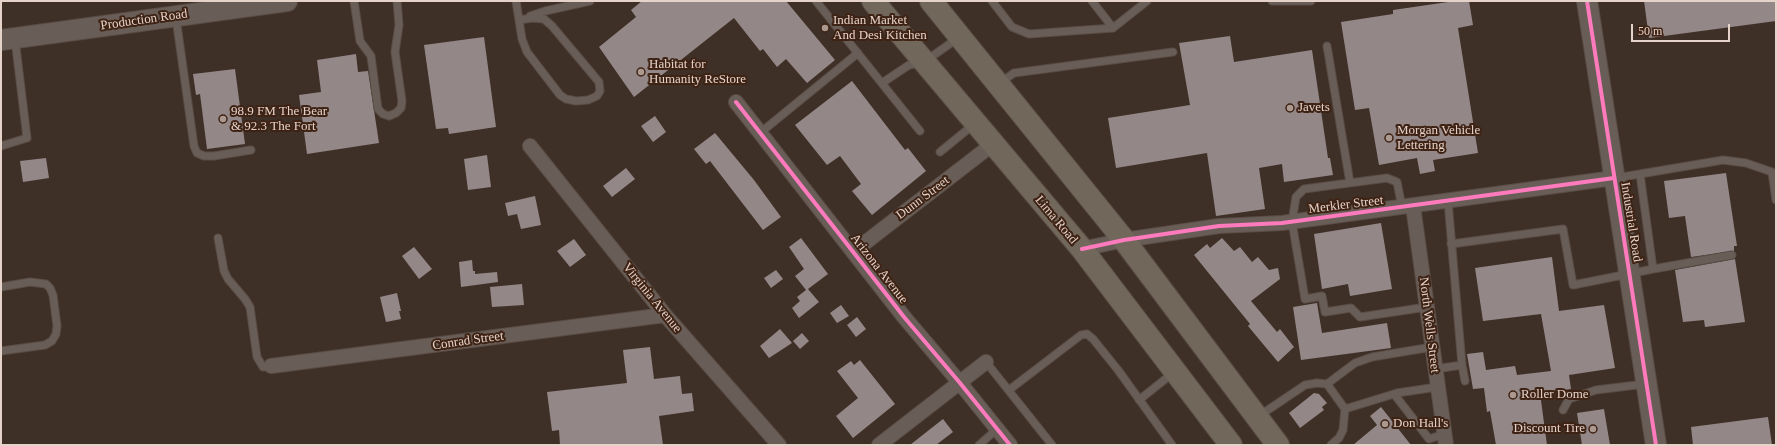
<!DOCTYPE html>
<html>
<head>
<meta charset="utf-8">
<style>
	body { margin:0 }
	#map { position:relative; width:1777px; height:446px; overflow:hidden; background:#3f3027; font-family:Georgia,serif }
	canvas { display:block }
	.frame { position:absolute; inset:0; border:2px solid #e5d2c9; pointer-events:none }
	.scale { position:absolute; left:1631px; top:24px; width:99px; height:18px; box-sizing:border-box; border:2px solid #e5d2c9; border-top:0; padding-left:5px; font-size:12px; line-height:14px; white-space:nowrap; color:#e5d2c9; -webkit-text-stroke:3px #3e2314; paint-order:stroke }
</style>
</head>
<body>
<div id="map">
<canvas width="1777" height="446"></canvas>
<div class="frame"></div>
<div class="scale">50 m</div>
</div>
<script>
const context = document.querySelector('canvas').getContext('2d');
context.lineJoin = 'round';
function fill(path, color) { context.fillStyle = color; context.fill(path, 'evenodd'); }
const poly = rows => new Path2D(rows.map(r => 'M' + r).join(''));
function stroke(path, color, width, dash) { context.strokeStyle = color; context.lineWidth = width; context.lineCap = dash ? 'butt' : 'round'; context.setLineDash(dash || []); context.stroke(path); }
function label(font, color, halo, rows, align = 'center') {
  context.font = font + ' Georgia,serif'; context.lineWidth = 4; context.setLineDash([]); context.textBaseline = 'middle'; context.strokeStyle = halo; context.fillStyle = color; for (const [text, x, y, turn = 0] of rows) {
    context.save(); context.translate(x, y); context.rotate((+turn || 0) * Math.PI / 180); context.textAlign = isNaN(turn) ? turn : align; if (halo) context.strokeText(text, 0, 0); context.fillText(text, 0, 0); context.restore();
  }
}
fill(poly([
	[642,1,786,1,835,60,807,83,786,59,777,67,763,49,760,51,734,18,634,97,599,47,636,17,631,10],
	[1455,1,1469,1,1473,25,1458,28,1478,153,1433,160,1435,171,1420,174,1417,158,1379,165,1369,108,1355,110,1341,22,1393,14,1393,10],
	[1644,1,1776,1,1776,21,1649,38],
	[1230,36,1234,62,1312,50,1328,158,1330,158,1333,175,1284,182,1282,164,1259,168,1265,209,1216,216,1207,153,1116,168,1108,118,1190,105,1179,43],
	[484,37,496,127,449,134,448,128,436,129,424,45],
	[356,54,358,72,368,71,379,143,307,154,299,95,321,92,317,60],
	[235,69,245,144,207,149,200,94,196,95,193,74],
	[852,81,905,150,908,148,926,171,872,215,852,191,861,184,840,156,827,165,795,125],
	[655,116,666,132,653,142,641,126],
	[715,133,754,180,781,217,763,230,710,161,706,164,694,149],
	[487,155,491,187,468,190,464,159],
	[46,158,49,178,23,182,20,161],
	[626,168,635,179,612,197,603,186],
	[1726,173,1737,246,1734,246,1734,251,1691,257,1685,216,1669,218,1664,181],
	[535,196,541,225,521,229,517,214,508,216,505,203],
	[1381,223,1392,289,1350,296,1348,284,1322,289,1314,234],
	[801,238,828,274,808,289,819,302,799,318,792,308,800,301,797,297,806,290,795,276,804,269,789,247],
	[1222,238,1234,251,1240,247,1252,262,1258,257,1269,270,1278,268,1280,279,1251,301,1277,332,1280,329,1294,347,1278,362,1248,326,1250,324,1194,255,1207,244,1210,248],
	[574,239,586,255,570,267,557,251],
	[414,247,432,269,419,279,402,256],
	[1552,257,1559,311,1604,305,1615,368,1569,375,1571,389,1540,393,1547,445,1496,445,1490,411,1487,412,1484,388,1473,389,1467,354,1483,352,1486,370,1515,366,1517,375,1551,371,1541,314,1483,321,1475,268],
	[1735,259,1745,322,1705,327,1704,320,1683,322,1675,270],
	[472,260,473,271,475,271,475,274,497,272,498,282,461,287,459,262],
	[776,270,783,279,771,288,764,278],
	[522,284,524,305,492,307,490,287],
	[397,293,401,311,399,311,401,319,386,322,380,297],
	[1317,303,1322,333,1387,323,1391,348,1301,360,1293,307],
	[841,305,849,316,837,323,830,313],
	[857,317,866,329,856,337,847,325],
	[780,329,792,343,769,358,760,346],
	[802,333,809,341,800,349,793,341],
	[650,347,654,379,680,376,682,394,692,393,694,411,659,416,663,445,560,445,559,430,552,431,547,392,627,383,623,350],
	[860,360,895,404,853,438,836,416,858,398,837,371,851,361,854,365],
	[1314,393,1319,394,1327,403,1322,407,1324,410,1300,428,1289,413],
	[1381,407,1411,445,1353,445,1377,425,1370,416],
	[1604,409,1610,445,1582,445,1577,413],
	[1768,417,1772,445,1693,445,1691,427],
	[943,419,953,432,936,445,910,445]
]), '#948787');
const lane = poly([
	[354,1,360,41,371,56,378,109,383,114,389,116,396,113,401,108,402,101,395,52,399,25,397,1],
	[516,1,522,39,527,52,560,95,566,99,576,101,588,100,597,96,600,91,599,82,552,26,544,19,532,18,519,20],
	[816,1,920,131],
	[992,1,1012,27,1029,34,1113,28,1147,1],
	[1092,1,1113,28],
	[1272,1,1311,1],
	[530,16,545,11,590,1],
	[176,18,194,146,197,153,204,156,214,156,251,150],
	[1327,46,1350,183],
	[882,83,909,65,924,62,958,38],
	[1000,83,1014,73,1173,52],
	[760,133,858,53],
	[1,146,27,138,15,39],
	[940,152,973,125],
	[1616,178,1723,160,1746,163,1772,172,1776,200],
	[1402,207,1397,182,1387,178,1304,189,1296,197,1292,222,1305,299,1322,296,1325,312,1351,308,1360,317,1427,307],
	[218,238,224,271,228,279,245,299,250,307,257,357,263,367,271,366],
	[1451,244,1563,229,1573,285,1653,269,1640,174],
	[1653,269,1732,255],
	[1,287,30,282,46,284,50,288,53,295,57,326,56,334,52,341,45,345,1,351],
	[986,362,1052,445],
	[1462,365,1465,381],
	[1435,369,1462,365,1448,201],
	[1327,384,1345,409,1343,430,1339,438,1331,445],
	[1009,390,1081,335,1087,334,1093,339,1118,370,1172,445],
	[1394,394,1429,439,1444,434],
	[1139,400,1173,373],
	[1345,409,1397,393,1437,387],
	[1563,410,1569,399,1596,390,1645,384],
	[1259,416,1305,385,1317,383,1327,384,1355,363,1372,357,1432,347],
	[979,445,997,429]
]);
const street = poly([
	[736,102,904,317,960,383,1010,445],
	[530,146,665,315,779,445],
	[1413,206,1446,445],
	[1082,249,1124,240,1219,226,1282,223,1614,178],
	[853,252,993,144],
	[271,366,665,315],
	[879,445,986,362]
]);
const secondary = poly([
	[1587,1,1656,445],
	[1,40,287,1]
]);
const highway = poly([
	[873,1,1082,249,1231,445],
	[931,1,1124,240,1278,445]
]);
stroke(lane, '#5a4d46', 9);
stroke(street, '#5a4d46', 16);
stroke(secondary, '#5a4d46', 22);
stroke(highway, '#5a4d46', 24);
stroke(lane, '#695e57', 7);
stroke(street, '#695e57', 14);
stroke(secondary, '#695e57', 20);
stroke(highway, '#71675a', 22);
stroke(poly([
	[1587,1,1656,445],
	[736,102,904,317,960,383,1010,445],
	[1082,249,1124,240,1219,226,1282,223,1614,178]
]), '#fd7abc', 4);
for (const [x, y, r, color] of [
	[825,28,4,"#ab9990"],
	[641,72,4,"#ab9990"],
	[1290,108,4,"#ab9990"],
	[223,119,4,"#ab9990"],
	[1389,138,4,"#ab9990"],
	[1513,395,4,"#ab9990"],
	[1385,424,4,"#ab9990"],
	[1593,429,4,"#ab9990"]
]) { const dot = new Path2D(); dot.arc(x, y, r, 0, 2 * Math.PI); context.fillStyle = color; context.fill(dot); stroke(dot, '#3e2314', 1.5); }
label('13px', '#e5d2c9', '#3e2314', [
	["Production Road",144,20,-8],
	["Dunn Street",923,198,-37],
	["Merkler Street",1346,205,-7],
	["Lima Road",1056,220,50],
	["Industrial Road",1631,222,81],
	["Arizona Avenue",879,269,52],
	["Virginia Avenue",652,298,51],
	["North Wells Street",1429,325,83],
	["Conrad Street",468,341,-8]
]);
label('13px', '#e5d2c9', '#3e2314', [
	["Indian Market",833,21],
	["And Desi Kitchen",833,36],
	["Habitat for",649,65],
	["Humanity ReStore",649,80],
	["Javets",1298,108],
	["98.9 FM The Bear",231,112],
	["& 92.3 The Fort",231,127],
	["Morgan Vehicle",1397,131],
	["Lettering",1397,146],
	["Roller Dome",1521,395],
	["Don Hall's",1393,424],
	["Discount Tire",1585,429,"right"]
], 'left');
</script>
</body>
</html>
